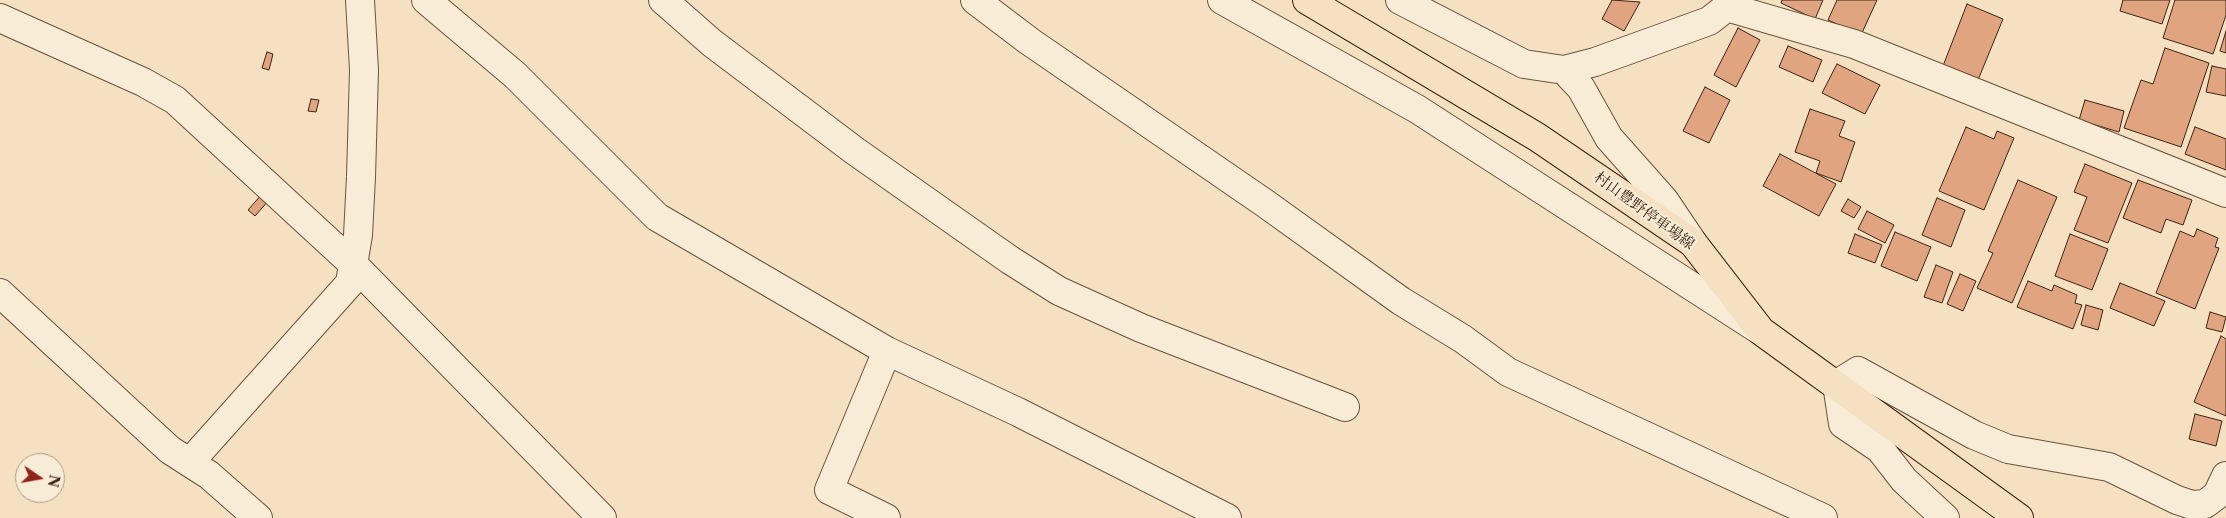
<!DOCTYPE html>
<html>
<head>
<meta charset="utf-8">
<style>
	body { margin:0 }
	#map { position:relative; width:2226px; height:518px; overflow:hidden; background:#f5e1c2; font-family:"Libre Caslon Text",serif }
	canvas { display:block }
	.north { position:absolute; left:15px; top:453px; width:50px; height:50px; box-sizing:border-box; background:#f8ecd7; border:1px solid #ad9c88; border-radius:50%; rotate:102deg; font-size:14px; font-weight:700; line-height:20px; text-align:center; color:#3d2412 }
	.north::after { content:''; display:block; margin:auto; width:18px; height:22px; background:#8f2418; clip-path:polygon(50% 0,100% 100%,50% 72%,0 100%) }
</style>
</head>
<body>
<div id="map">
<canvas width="2226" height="518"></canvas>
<div class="north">N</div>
</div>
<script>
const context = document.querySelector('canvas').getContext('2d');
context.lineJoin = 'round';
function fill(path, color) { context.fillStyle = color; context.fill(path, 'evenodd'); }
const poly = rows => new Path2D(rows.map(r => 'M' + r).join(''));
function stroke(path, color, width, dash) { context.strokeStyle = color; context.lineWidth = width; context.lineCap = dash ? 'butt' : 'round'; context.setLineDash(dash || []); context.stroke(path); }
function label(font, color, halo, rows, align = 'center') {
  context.font = font + ' "Libre Caslon Text","Noto Serif JP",serif'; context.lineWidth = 4.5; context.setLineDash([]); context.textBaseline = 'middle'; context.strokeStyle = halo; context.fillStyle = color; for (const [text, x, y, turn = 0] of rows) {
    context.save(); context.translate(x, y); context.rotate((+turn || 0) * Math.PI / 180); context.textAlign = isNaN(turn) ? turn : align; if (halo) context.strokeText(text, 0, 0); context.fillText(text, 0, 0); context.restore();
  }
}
const building = poly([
	[1612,0,1640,2,1624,31,1602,19,1612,0],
	[1782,0,1823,0,1815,19,1781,3,1782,0],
	[1837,0,1877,0,1861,35,1828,20,1837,0],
	[2123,0,2170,0,2162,24,2120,11,2123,0],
	[2175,0,2226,0,2226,15,2213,54,2163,38,2175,0],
	[1967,4,2003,19,1978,80,1943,66,1967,4],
	[1738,28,1760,40,1736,87,1714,75,1738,28],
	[2226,31,2226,53,2220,51,2226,31],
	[1788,46,1822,60,1813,82,1779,67,1788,46],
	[2165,48,2209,63,2181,147,2124,128,2141,80,2153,84,2165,48],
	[267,52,273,54,269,70,262,68,267,52],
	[1837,64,1880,85,1865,114,1822,93,1837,64],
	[2212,66,2226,69,2226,96,2206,92,2212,66],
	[1705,87,1730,100,1709,143,1683,131,1705,87],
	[311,99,319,100,316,112,308,111,311,99],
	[2085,100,2124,111,2119,132,2079,120,2085,100],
	[1810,109,1845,121,1839,136,1855,142,1841,182,1816,173,1820,161,1795,152,1810,109],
	[1966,127,1994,139,1997,131,2014,138,1984,210,1939,191,1966,127],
	[2195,127,2226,139,2226,170,2185,154,2195,127],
	[1780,154,1836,184,1819,216,1763,186,1780,154],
	[2085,164,2132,183,2108,243,2074,230,2087,197,2074,192,2085,164],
	[2018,180,2057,197,2012,303,1977,288,1993,253,1988,251,2018,180],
	[2138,180,2192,200,2183,225,2166,219,2161,233,2123,218,2138,180],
	[262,194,269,200,255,216,248,210,262,194],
	[1937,198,1965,210,1951,247,1922,235,1937,198],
	[1848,199,1861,207,1854,218,1841,211,1848,199],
	[1867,211,1894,225,1885,243,1858,229,1867,211],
	[2197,229,2218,238,2215,247,2219,248,2195,309,2156,293,2180,231,2194,237,2197,229],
	[1895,232,1931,247,1917,281,1881,266,1895,232],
	[1855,234,1882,245,1875,263,1848,253,1855,234],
	[2070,234,2108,249,2092,290,2055,276,2070,234],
	[1936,265,1953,272,1942,303,1924,297,1936,265],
	[1960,274,1976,281,1963,311,1947,304,1960,274],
	[2028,281,2052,291,2054,285,2077,295,2075,303,2082,305,2073,329,2017,307,2028,281],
	[2120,283,2165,301,2154,326,2110,308,2120,283],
	[2086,305,2103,310,2098,330,2081,325,2086,305],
	[2210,312,2226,317,2222,332,2206,328,2210,312],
	[2221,336,2226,339,2226,416,2194,402,2221,336],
	[2195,414,2222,421,2216,446,2189,439,2195,414]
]);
fill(building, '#e1a480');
stroke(building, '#3d2412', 1);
const minor = poly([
	[426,0,515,75,657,217,887,351,1018,412,1227,518],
	[663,0,712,43,855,151,1010,260,1059,291,1141,328,1345,407],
	[975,0,1029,41,1266,204,1401,301,1463,339,1508,372,1823,518],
	[1222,0,1417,109,1758,329],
	[1400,0,1524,64,1564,70,1595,62,1709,21,1727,7,1728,0],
	[1727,7,1854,44,2226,193],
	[0,18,143,82,175,100,353,264,602,518],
	[1564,70,1581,88,1609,138,1664,200,1693,243],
	[0,293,170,450,209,475,258,518],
	[190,462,350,283,358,235,361,177,364,70,360,0],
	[886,518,829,490,887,351],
	[1945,518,1904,480,1880,449,1843,424,1837,384,1858,371,1974,435,2008,449,2109,467,2177,500,2192,505,2205,504,2217,495,2226,476]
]);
const major = poly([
	[1307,0,1537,137,1693,243,1761,331,2019,518]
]);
stroke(minor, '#6b533e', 30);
stroke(major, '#3d2412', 30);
stroke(minor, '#f8ecd7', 28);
stroke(major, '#f5e1c2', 28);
label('15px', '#3d2412', '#f8ecd7', [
	["村山豊野停車場線",1644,211,36]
]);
</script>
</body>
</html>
